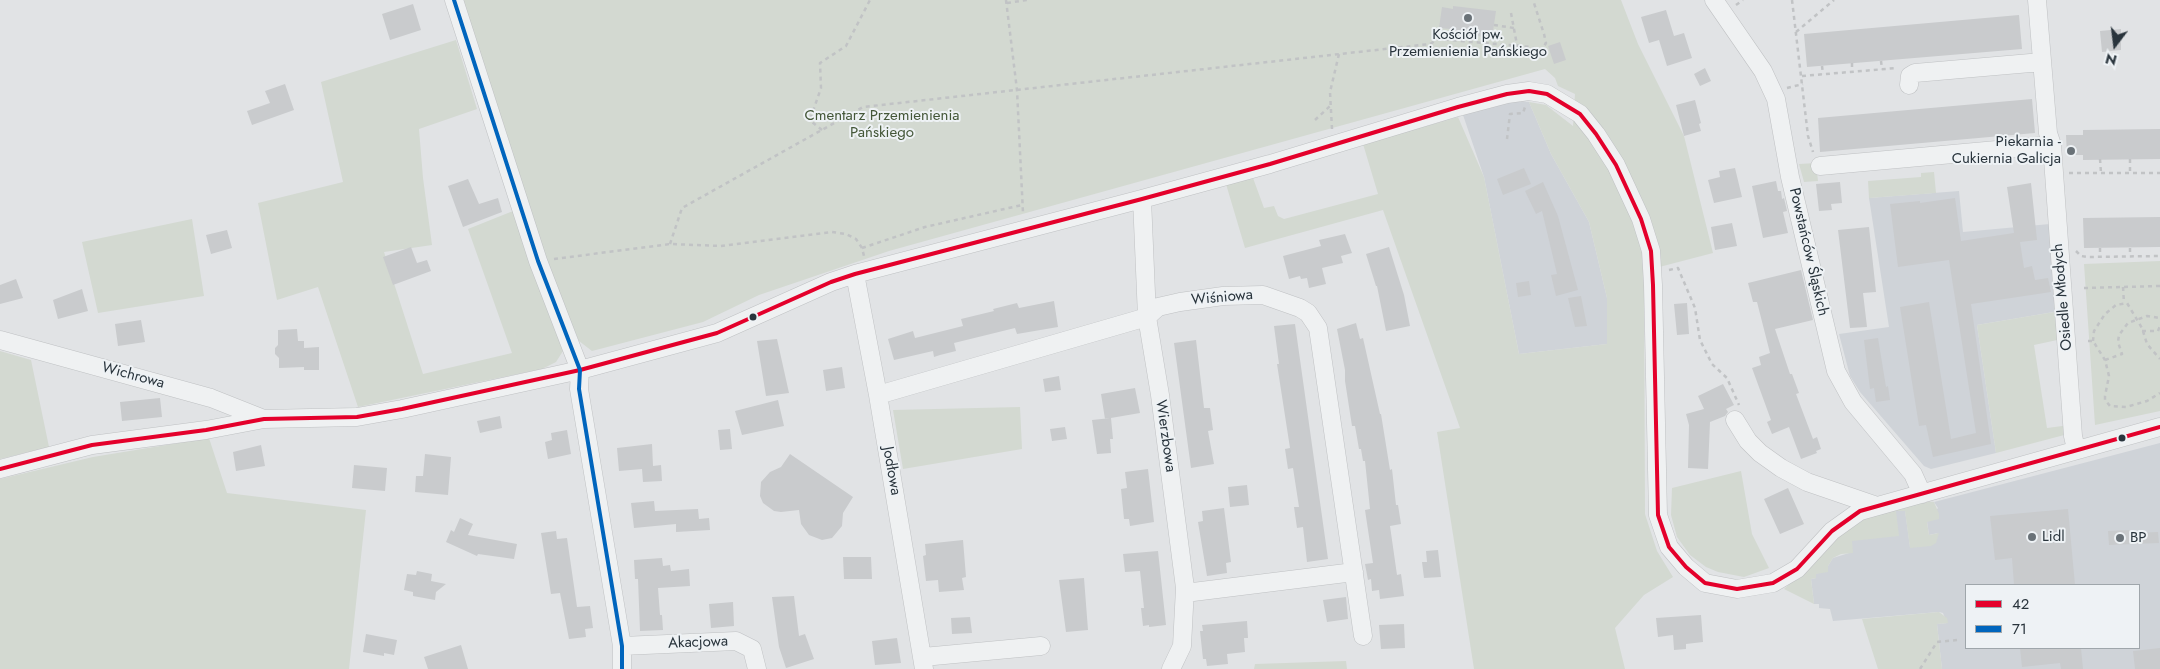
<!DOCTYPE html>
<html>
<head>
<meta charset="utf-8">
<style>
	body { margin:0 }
	#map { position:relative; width:2160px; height:669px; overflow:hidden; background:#e1e3e5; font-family:Jost,sans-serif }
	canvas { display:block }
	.legend { position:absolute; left:1965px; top:584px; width:175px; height:65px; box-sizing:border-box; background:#eef2f5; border:1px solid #9fa6ab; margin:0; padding:6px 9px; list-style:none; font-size:15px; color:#29343c }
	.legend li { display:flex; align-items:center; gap:10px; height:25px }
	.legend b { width:25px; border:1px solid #9fa6ab }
	.north { position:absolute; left:2090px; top:20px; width:50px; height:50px; -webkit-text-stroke:4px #eef2f5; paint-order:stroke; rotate:195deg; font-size:14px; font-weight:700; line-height:20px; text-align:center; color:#29343c }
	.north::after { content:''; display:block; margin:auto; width:18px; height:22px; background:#29343c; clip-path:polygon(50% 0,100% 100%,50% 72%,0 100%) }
</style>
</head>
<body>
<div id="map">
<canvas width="2160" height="669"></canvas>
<ul class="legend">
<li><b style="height:6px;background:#e4002b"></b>42</li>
<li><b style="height:6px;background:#0065bd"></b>71</li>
</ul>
<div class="north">N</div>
</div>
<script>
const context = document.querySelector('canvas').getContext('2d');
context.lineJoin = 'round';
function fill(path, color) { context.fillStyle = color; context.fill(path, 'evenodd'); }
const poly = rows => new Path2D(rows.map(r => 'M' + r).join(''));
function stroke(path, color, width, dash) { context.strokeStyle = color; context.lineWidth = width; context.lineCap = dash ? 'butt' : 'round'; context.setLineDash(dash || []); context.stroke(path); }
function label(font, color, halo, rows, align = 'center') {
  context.font = font + ' Jost,sans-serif'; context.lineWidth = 4; context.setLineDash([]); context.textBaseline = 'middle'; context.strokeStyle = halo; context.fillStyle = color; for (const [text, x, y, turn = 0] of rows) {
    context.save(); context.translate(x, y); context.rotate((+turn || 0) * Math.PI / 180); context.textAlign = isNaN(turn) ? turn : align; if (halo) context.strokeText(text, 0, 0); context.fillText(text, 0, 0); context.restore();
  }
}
fill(poly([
	[1508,100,1529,102,1551,154,1589,222,1607,298,1607,344,1519,354,1484,177,1462,112],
	[1959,191,1963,232,2050,224,2060,311,1977,325,1996,453,1931,469,1924,466,1860,392,1850,376,1839,334,1889,327,1869,198],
	[2160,443,2160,669,1942,669,1937,624,1947,623,1943,613,1939,612,1833,621,1830,609,1819,608,1819,604,1814,604,1811,579,1816,578,1816,574,1828,566,1833,558,1849,553,1852,541,1896,511,1905,510,1910,547,1938,533,1929,535,1927,521,1938,508,1934,502],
	[1966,585,2139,585,2139,648,1966,648]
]), '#cfd3d8');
fill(poly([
	[461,0,1621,0,1638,44,1684,136,1713,253,1644,271,1645,514,1657,551,1673,577,1644,595,1615,628,1625,669,1474,669,1437,432,1460,428,1383,210,1245,248,1226,184,1253,178,1264,208,1274,206,1278,216,1284,219,1378,194,1363,144,1458,117,1484,177,1519,354,1607,344,1607,298,1589,222,1551,154,1529,102,1546,105,1573,126,1575,94,1558,86,1555,78,1545,69,889,251,759,295,703,322,592,351,579,341,543,260],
	[456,40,477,109,419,129,423,178,432,245,384,252,423,374,512,353,468,229,513,211,563,351,556,362,542,369,358,407,318,287,277,300,258,203,343,182,321,82],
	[1816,163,1818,181,1804,182,1799,164],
	[1934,172,1936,193,1869,198,1868,181,1921,177,1921,173],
	[192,219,204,296,98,313,82,242],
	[2160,261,2160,411,2095,425,2084,264],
	[2060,311,2062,339,2034,345,2047,428,2070,425,2068,434,1996,453,1977,325],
	[0,351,31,360,49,447,0,459],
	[1020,407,1022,449,903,469,893,410],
	[209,438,227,493,366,510,349,669,0,669,0,479,93,457],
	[1741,471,1752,534,1769,568,1744,577,1718,572,1706,567,1690,555,1677,537,1671,515,1672,488],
	[1926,501,1934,502,1939,514,1939,519,1927,522,1929,535,1939,533,1936,543,1931,546,1910,548,1905,511,1896,511,1899,536,1852,541,1853,553,1841,554,1833,558,1828,566,1828,572,1816,574,1816,578,1811,579,1814,604,1784,589,1843,532,1861,518],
	[1939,612,1947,618,1948,623,1937,624,1942,669,1878,669,1862,619],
	[1346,661,1347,669,1254,669,1255,664]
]), '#d3d9d1');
fill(poly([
	[413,4,421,30,390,40,382,14],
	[1453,6,1496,11,1492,38,1450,32,1450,29,1439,28,1442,7,1453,9],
	[1666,10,1674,36,1684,33,1692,58,1667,66,1659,40,1649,43,1641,17],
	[2019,15,2022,49,1807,67,1804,34],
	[2121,29,2121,50,2102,52,2100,31],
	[1560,42,1566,60,1554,64,1548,46],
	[1705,68,1711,81,1700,86,1694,74],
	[285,84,294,110,252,125,247,111,270,103,265,91],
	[2032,99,2035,133,1820,152,1818,118],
	[1695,100,1701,123,1699,124,1701,131,1684,136,1676,105],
	[2160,129,2160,159,2083,160,2083,155,2067,155,2066,135,2083,135,2083,130],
	[1524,168,1531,184,1503,195,1497,179],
	[1735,168,1742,197,1714,203,1708,180,1720,177,1719,171],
	[468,179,479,204,498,198,502,212,463,227,448,186],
	[1776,181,1778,191,1781,191,1782,199,1784,198,1787,211,1783,212,1788,233,1763,238,1752,186],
	[1543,182,1558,216,1578,290,1556,296,1551,275,1557,274,1542,211,1536,214,1525,191],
	[1840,182,1842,203,1831,204,1832,210,1819,211,1816,184],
	[2031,183,2037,240,2020,242,2024,268,2032,266,2035,280,2048,278,2051,292,1971,304,1991,444,1933,457,1926,425,1919,426,1900,307,1929,302,1951,439,1976,433,1949,260,1898,267,1890,204,1920,201,1920,203,1955,198,1961,241,2014,233,2007,187],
	[2160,217,2160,247,2084,248,2083,218],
	[1732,223,1737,246,1715,250,1711,227],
	[1869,227,1876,292,1863,293,1867,327,1850,328,1838,230],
	[227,230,232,248,211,254,206,235],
	[1345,234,1352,253,1341,256,1343,263,1322,268,1326,284,1309,288,1307,278,1301,279,1300,276,1289,279,1283,256,1321,246,1319,240],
	[411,247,417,263,427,260,431,271,393,285,383,257],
	[1389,247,1404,295,1410,326,1386,331,1377,286,1376,286,1366,254],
	[1801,270,1813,320,1775,329,1790,374,1792,374,1799,393,1796,394,1813,439,1817,437,1821,449,1816,451,1817,453,1801,459,1789,427,1772,434,1767,422,1771,420,1752,368,1761,365,1759,357,1770,353,1757,302,1753,302,1748,283],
	[16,279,23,298,0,304,0,285],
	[1529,281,1531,295,1518,297,1516,283],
	[82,289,88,311,58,319,53,300],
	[1581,296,1587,326,1575,327,1568,298],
	[1054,301,1058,327,1017,334,1015,328,954,343,956,351,940,355,934,357,933,351,894,360,888,339,913,331,915,338,963,326,961,319,994,311,993,309,1017,303,1019,308],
	[1687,303,1689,334,1677,335,1674,304],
	[141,320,145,342,118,346,115,324],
	[1356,323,1360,339,1363,338,1380,414,1381,414,1390,470,1392,469,1396,505,1398,505,1401,524,1390,526,1397,575,1401,574,1404,596,1380,599,1379,590,1372,591,1371,579,1368,580,1365,564,1373,563,1365,510,1370,509,1365,461,1363,461,1361,449,1359,449,1355,426,1352,426,1345,381,1345,370,1337,329],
	[1295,324,1328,559,1307,562,1303,527,1297,528,1294,507,1299,507,1293,468,1288,469,1285,449,1290,448,1277,364,1279,364,1274,326],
	[297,329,298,341,304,341,304,348,319,347,319,370,304,370,304,367,279,368,279,358,275,354,275,348,278,345,278,330],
	[1878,338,1886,387,1888,386,1890,400,1876,402,1874,388,1870,389,1864,340],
	[777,339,789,393,766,396,757,341],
	[1196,340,1204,408,1210,408,1213,430,1208,431,1214,464,1191,468,1174,343],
	[842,367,845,388,826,391,823,370],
	[1059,376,1061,390,1045,392,1043,379],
	[1723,384,1734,405,1726,409,1728,412,1725,416,1710,422,1708,469,1688,468,1689,425,1686,414,1704,409,1698,396],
	[1135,388,1140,413,1105,419,1101,394],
	[160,398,162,417,122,421,120,402],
	[778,400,784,426,742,435,735,411],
	[500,416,502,428,480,433,477,421],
	[1111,418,1113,439,1110,439,1111,453,1097,454,1092,420],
	[1065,427,1067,439,1052,441,1050,429],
	[730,429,732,449,720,450,718,430],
	[567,430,571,454,548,459,545,442,552,440,551,433],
	[652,444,653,466,661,465,662,481,643,482,642,469,619,471,617,448],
	[261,445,265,466,236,471,233,452],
	[425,454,451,457,448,495,415,492,416,476,423,476],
	[790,454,853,497,843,513,842,526,832,538,822,540,809,535,801,524,799,510,781,512,774,511,763,503,760,496,761,482,770,472,781,467],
	[354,465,387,468,385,491,352,488],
	[1148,469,1154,522,1130,526,1129,519,1124,519,1121,489,1127,488,1125,472],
	[1247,485,1249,505,1230,507,1228,487],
	[1788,488,1804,524,1780,534,1764,499],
	[654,501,655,511,698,509,699,519,709,518,710,530,676,532,676,524,634,528,631,503],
	[1224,508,1231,562,1226,563,1227,573,1207,576,1198,522,1203,521,1202,511],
	[2068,509,2075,585,2014,585,2012,558,1995,560,1990,516],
	[460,518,473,524,468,535,517,544,514,559,478,554,477,556,446,542,451,530,454,532],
	[2132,530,2132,533,2158,532,2159,543,2109,545,2108,531],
	[556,531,557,539,567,538,577,607,590,606,593,628,585,629,586,637,569,639,560,593,551,594,541,533],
	[963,540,966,577,962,578,964,590,939,592,938,580,926,581,923,556,926,555,925,544],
	[1438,550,1441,577,1424,578,1422,562,1427,562,1426,551],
	[1158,551,1166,625,1149,627,1149,625,1143,626,1141,608,1144,608,1140,571,1125,572,1123,554],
	[843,557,871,557,872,579,844,579],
	[662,558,663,566,670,565,671,571,689,569,690,586,658,588,660,615,662,615,663,630,640,631,638,579,635,579,634,560],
	[417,571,432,574,431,581,446,584,436,592,435,600,413,596,413,592,404,590,407,574,416,575],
	[1084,578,1088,630,1066,632,1059,580],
	[794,596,799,636,805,634,814,659,786,668,779,647,772,597],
	[1346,597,1348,619,1327,622,1323,600],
	[733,602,734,626,711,628,709,604],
	[1701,615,1703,642,1686,644,1686,649,1674,650,1673,635,1658,637,1656,618],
	[970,617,972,633,952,634,951,618],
	[1247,621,1248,638,1244,638,1245,652,1227,654,1228,664,1207,666,1206,659,1203,659,1200,631,1203,631,1202,625],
	[1404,624,1405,648,1381,649,1379,625],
	[366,634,397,640,394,655,384,653,384,656,363,652],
	[897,638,901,663,875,665,872,641],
	[461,645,468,669,428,669,424,657],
	[2020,648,2081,648,2083,669,2061,669,2060,663,2022,667],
	[2160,648,2160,669,2135,669,2133,651]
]), '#c9cbcd');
const minor = poly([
	[454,0,538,261,580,370,579,389,622,646,622,669],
	[1714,0,1763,71,1776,99,1790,177,1836,371,1853,402,1913,474,1922,494],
	[2037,0,2048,133,2052,145,2073,436,2076,449],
	[1909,85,1910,76,1915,73,2042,62],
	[1820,166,2052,145],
	[1142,199,1147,317,1160,395,1185,588,1182,646,1171,669],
	[855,274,878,395,924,669],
	[0,340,211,398,264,419],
	[878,395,1147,317,1158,307,1180,302,1223,296,1263,295,1300,308,1308,313,1318,328,1363,636],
	[1735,420,1748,441,1760,453,1781,468,1807,482,1877,506],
	[0,469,92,445,206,430,264,419,357,417,402,409,580,370,717,333,831,282,855,274,1142,199,1270,164,1458,107,1507,94,1529,91,1547,94,1580,114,1596,134,1616,165,1641,219,1651,251,1653,285,1658,515,1669,547,1686,567,1705,583,1737,589,1773,583,1797,569,1832,531,1860,511,2160,427],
	[1185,593,1354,572],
	[622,646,736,641,752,649,757,669],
	[923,657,1041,646]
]);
stroke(minor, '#bfc1c3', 19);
stroke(poly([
	[1006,0,1017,90,1023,213],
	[1792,0,1808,136,1813,152],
	[1007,3,1027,0],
	[1736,5,1743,0],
	[1511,13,1517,45],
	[1494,25,1514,28],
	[1796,32,1834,0],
	[1881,61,1882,69],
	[1852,63,1852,71],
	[1822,66,1823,74],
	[1802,76,1897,68],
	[1787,88,1803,84],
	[1315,120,1330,106],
	[1332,129,1330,92,1339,54],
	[822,130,812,122,811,117,821,88,820,63,846,46,870,0],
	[1507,139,1510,114,1523,113,1525,107],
	[2100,159,2101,173],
	[2130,159,2130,173],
	[2069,173,2160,173],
	[670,244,682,208,863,107,1430,44,1438,39,1531,47,1541,51,1546,43,1544,34,1533,0],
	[862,248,925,227,1022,205],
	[2100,248,2100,257],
	[2130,248,2130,256],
	[2076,251,2081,256,2088,257,2160,256],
	[554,259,670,244,721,246,832,232,846,234,856,239,862,248,864,256],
	[1669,270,1678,268,1695,308,1700,340,1712,364,1727,378,1739,405],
	[2123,287,2124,303],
	[2084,288,2160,286],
	[2142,331,2158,331,2160,326],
	[2088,341,2093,341,2105,360,2109,376,2105,396,2105,400,2110,406,2126,407,2147,401,2160,393],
	[2093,341,2094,331,2105,314,2116,305,2127,303,2142,328,2147,344,2160,359],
	[2105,360,2122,354,2118,342,2119,335,2128,323,2147,316,2160,318],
	[1920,669,1937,642,1958,640]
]), '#c1c3c5', 2.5, [4, 4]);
stroke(minor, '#eff1f2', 18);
stroke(poly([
	[0,469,92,445,206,430,264,419,357,417,402,409,580,370,717,333,831,282,855,274,1142,199,1270,164,1458,107,1507,94,1529,91,1547,94,1580,114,1596,134,1616,165,1641,219,1651,251,1653,285,1658,515,1669,547,1686,567,1705,583,1737,589,1773,583,1797,569,1832,531,1860,511,2160,427]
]), '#e4002b', 4);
stroke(poly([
	[454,0,538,261,580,370,579,389,622,646,622,669]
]), '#0065bd', 4);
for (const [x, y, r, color] of [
	[1468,18,5,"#697177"],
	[2071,151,5,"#697177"],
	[753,317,4.5,"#29343c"],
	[2122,438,4.5,"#29343c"],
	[2032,537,5,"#697177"],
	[2120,538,5,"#697177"]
]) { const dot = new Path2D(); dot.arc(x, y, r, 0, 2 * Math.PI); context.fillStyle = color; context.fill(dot); stroke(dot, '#eef2f5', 2); }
label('15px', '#29343c', '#eef2f5', [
	["Kościół pw.",1468,35,"center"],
	["Przemienienia Pańskiego",1468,52,"center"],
	["Piekarnia -",2061,142,"right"],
	["Cukiernia Galicja",2061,159,"right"],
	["Lidl",2042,537],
	["BP",2130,538]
], 'left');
label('15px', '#445738', '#eef2f5', [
	["Cmentarz Przemienienia",882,116],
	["Pańskiego",882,133]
]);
label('15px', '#29343c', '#eef2f5', [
	["Powstańców Śląskich",1808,252,77],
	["Osiedle Młodych",2063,297,-95],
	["Wiśniowa",1222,298,-5],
	["Wichrowa",133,376,15],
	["Wierzbowa",1165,436,82],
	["Jodłowa",891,471,80],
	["Akacjowa",698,643,-2]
]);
</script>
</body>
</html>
